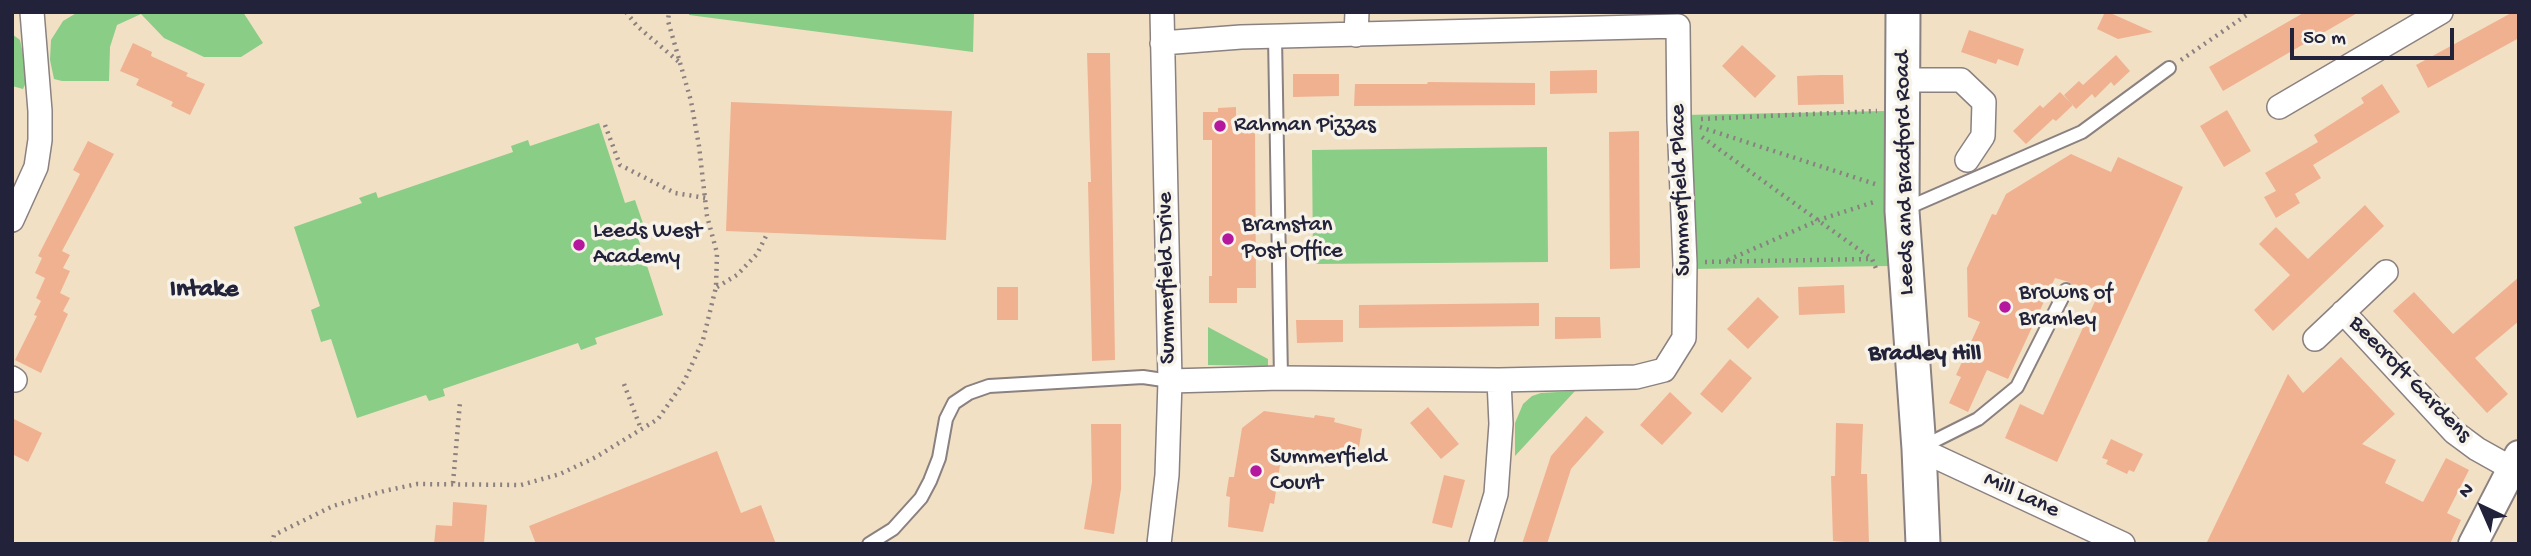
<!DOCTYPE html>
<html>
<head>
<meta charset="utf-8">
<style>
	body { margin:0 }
	#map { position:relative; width:2531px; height:556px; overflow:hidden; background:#f2e0c5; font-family:"Gochi Hand",sans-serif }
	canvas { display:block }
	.frame { position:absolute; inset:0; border:14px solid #22223b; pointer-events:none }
	.north { position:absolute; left:2447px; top:472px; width:70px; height:70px; -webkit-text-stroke:5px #f7f3e8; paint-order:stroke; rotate:316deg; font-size:19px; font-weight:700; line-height:28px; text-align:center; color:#22223b }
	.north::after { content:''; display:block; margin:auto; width:24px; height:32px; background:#22223b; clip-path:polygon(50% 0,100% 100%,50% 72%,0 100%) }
	.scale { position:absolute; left:2290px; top:28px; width:164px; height:32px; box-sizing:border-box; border:4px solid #22223b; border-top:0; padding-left:9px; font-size:21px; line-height:24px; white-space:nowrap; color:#22223b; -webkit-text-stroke:5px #f7f3e8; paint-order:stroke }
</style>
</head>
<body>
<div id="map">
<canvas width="2531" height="556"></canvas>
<div class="frame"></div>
<div class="north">N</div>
<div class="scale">50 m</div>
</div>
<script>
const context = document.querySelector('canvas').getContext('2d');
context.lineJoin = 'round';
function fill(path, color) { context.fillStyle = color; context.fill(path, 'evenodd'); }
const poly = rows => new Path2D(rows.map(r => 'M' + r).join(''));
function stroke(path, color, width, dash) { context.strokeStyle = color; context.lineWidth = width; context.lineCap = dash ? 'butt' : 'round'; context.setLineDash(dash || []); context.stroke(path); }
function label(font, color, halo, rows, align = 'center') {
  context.font = font + ' "Gochi Hand",sans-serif'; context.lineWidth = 7; context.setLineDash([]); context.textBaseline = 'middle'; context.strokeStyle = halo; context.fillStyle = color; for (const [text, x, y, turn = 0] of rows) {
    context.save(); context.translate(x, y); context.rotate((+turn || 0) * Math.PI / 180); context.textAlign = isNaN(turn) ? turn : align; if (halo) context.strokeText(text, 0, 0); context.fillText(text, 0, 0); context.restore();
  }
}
fill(poly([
	[78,12,243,12,263,43,241,57,204,57,164,38,141,14,117,25,110,47,109,81,62,81,54,79,50,60,51,40,63,21],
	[689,12,974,12,973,52,689,15],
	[12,34,20,40,28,78,23,89,12,86],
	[1885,111,1890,266,1690,269,1683,115],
	[599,123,625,203,635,200,646,232,637,235,663,315,595,338,597,344,581,350,578,343,443,389,445,396,429,401,426,395,357,418,331,339,321,342,311,310,320,306,294,227,362,203,359,198,376,192,378,198,513,152,511,146,528,140,530,146],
	[1547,147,1548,262,1313,264,1312,150],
	[1208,327,1268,359,1268,366,1208,365],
	[1575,391,1515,456,1515,423,1523,404,1532,396,1541,393]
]), '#8acd86');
fill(poly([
	[2105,12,2108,12,2153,32,2118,39,2097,29],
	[2305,12,2359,12,2223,91,2209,67],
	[2513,12,2519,12,2519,38,2428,88,2416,65],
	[1969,30,2024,49,2018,66,1998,59,1996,64,1961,52],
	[133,43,152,52,151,56,188,73,186,76,205,84,190,115,171,106,173,102,136,85,139,79,120,71],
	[1742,45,1776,76,1755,98,1722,66],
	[1087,53,1110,53,1115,360,1092,361,1088,182,1091,182],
	[2116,55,2130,71,2114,86,2111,82,2095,98,2092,94,2076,109,2064,95,2079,81,2083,85],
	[1597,70,1597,93,1550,94,1550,71],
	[1293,74,1339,74,1339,96,1293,97],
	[1820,75,1843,75,1844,104,1798,105,1797,76],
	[1428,82,1535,83,1535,105,1354,106,1355,84,1427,84],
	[2382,84,2400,112,2313,165,2321,178,2295,194,2300,203,2276,218,2264,197,2276,191,2265,173,2318,142,2314,135,2364,103,2361,98],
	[2060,92,2073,105,2056,121,2053,119,2026,144,2013,131,2040,105,2043,108],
	[731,102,952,111,946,240,726,231],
	[1236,107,1236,130,1255,130,1256,288,1237,288,1237,303,1209,303,1209,276,1212,276,1212,140,1203,140,1203,112,1218,112,1218,108],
	[2227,110,2251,151,2224,167,2200,126],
	[1639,131,1640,268,1610,269,1609,132],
	[88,141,114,154,62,251,70,255,63,268,70,271,60,293,70,298,63,311,68,314,41,373,15,360,37,316,34,315,41,301,36,298,45,278,35,273,42,258,38,256,80,174,73,170],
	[2071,154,2111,172,2118,157,2183,187,2057,462,2005,438,2020,404,2043,415,2097,297,2074,286,2069,282,2055,278,2008,379,1987,370,1968,412,1949,403,1961,377,1956,375,1980,322,1968,317,1967,268,1992,214,1996,215,2006,194],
	[2365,205,2384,226,2273,331,2254,310,2290,275,2259,244,2276,227,2308,259],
	[2519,277,2519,321,2475,358,2508,394,2487,413,2393,311,2414,292,2453,334],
	[1844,285,1845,313,1799,315,1798,287],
	[997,287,1018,287,1018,320,997,320],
	[1758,297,1779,317,1748,349,1727,329],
	[1539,303,1539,326,1359,328,1359,305],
	[1555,317,1600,317,1601,338,1555,339],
	[1296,320,1343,320,1343,342,1297,343],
	[2341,357,2395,414,2362,444,2396,460,2385,483,2423,502,2446,458,2469,470,2447,513,2461,520,2450,544,2206,544,2288,374,2303,393],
	[1730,359,1752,378,1722,413,1700,394],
	[1670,392,1692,413,1662,445,1640,425],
	[1428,407,1459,444,1441,459,1410,423],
	[1264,411,1314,418,1315,415,1335,418,1334,422,1362,429,1358,453,1356,453,1354,465,1327,461,1326,466,1281,459,1274,504,1270,503,1263,532,1228,527,1230,497,1226,496,1229,477,1234,477,1242,428],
	[1586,416,1604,432,1571,469,1547,544,1522,544,1551,456],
	[12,418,42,433,28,462,12,454],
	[1836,423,1863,424,1861,474,1867,474,1869,544,1833,541,1831,476,1835,476],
	[1091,424,1121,424,1121,489,1114,534,1084,529,1092,482],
	[2111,439,2143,454,2134,472,2129,470,2127,474,2106,464,2108,460,2102,458],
	[717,451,741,513,761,505,776,544,536,544,529,526],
	[1444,475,1465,480,1452,528,1432,523],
	[453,502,487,505,484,544,434,544,436,525,452,526]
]), '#f0b191');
const service = poly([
	[1275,37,1281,378],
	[1905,209,2082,132,2169,68],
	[1922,447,1978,419,2017,387,2066,290],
	[869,544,893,529,921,498,930,481,939,458,946,419,954,403,969,393,989,386,1143,377,1170,381]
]);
const minor = poly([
	[1356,35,1357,12],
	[1162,43,1241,37,1678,26,1679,120,1685,264,1684,338,1664,370,1636,377,1499,380,1281,378,1170,381],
	[1904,80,1961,80,1984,102,1983,136,1967,160],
	[2279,107,2441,12],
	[12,220,36,167,40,140,40,111,32,12],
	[2343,312,2454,432,2477,449,2511,468],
	[2315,339,2386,272],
	[12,378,15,380],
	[1919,449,2123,544],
	[1159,544,1167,475,1170,381,1162,12],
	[1481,544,1496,494,1501,424,1499,380]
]);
const tertiary = poly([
	[2473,544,2519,455]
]);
const secondary = poly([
	[1903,12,1902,211,1919,449,1923,544]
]);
stroke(service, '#8a8180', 16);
stroke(minor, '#8a8180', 26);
stroke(tertiary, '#8a8180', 32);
stroke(secondary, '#8a8180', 37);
stroke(poly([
	[626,12,637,26,679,62],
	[2181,60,2251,12],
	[1701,119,1877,111],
	[605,125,620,165,675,193,706,198],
	[1700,127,1878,185],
	[1702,137,1872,259,1877,271],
	[1728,260,1819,220,1877,201],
	[1705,262,1871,259],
	[717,287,737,275,757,254,768,232],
	[624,384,641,429],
	[453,483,460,402],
	[272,544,274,535,333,506,384,491,417,484,521,485,560,474,596,457,658,419,684,382,703,340,716,287,717,253,707,216,699,146,691,101,668,21,669,12]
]), '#8a8180', 4.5, [2, 5]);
stroke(service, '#fff', 12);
stroke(minor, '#fff', 23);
stroke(tertiary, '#fff', 28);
stroke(secondary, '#fff', 33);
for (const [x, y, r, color] of [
	[1220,126,7,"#b5179e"],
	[1228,239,7,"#b5179e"],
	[579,245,7,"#b5179e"],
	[2005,307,7,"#b5179e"],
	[1256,471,7,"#b5179e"]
]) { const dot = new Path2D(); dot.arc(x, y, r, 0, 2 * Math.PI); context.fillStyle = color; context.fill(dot); stroke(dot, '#f7f3e8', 2.5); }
label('23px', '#22223b', '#f7f3e8', [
	["Rahman Pizzas",1234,126],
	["Bramstan",1242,226],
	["Post Office",1242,252],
	["Leeds West",593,232],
	["Academy",593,258],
	["Browns of",2019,294],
	["Bramley",2019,320],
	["Summerfield",1270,458],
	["Court",1270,484]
], 'left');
label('23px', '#22223b', '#f7f3e8', [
	["Leeds and Bradford Road",1906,173,-91],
	["Summerfield Place",1682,190,-92],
	["Summerfield Drive",1168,278,-91],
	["Beecroft Gardens",2409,380,46],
	["Mill Lane",2021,496,25]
]);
label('bold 24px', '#22223b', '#f7f3e8', [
	["Bradley Hill",1925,355]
]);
label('bold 26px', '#22223b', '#f7f3e8', [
	["Intake",204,291]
]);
</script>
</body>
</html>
